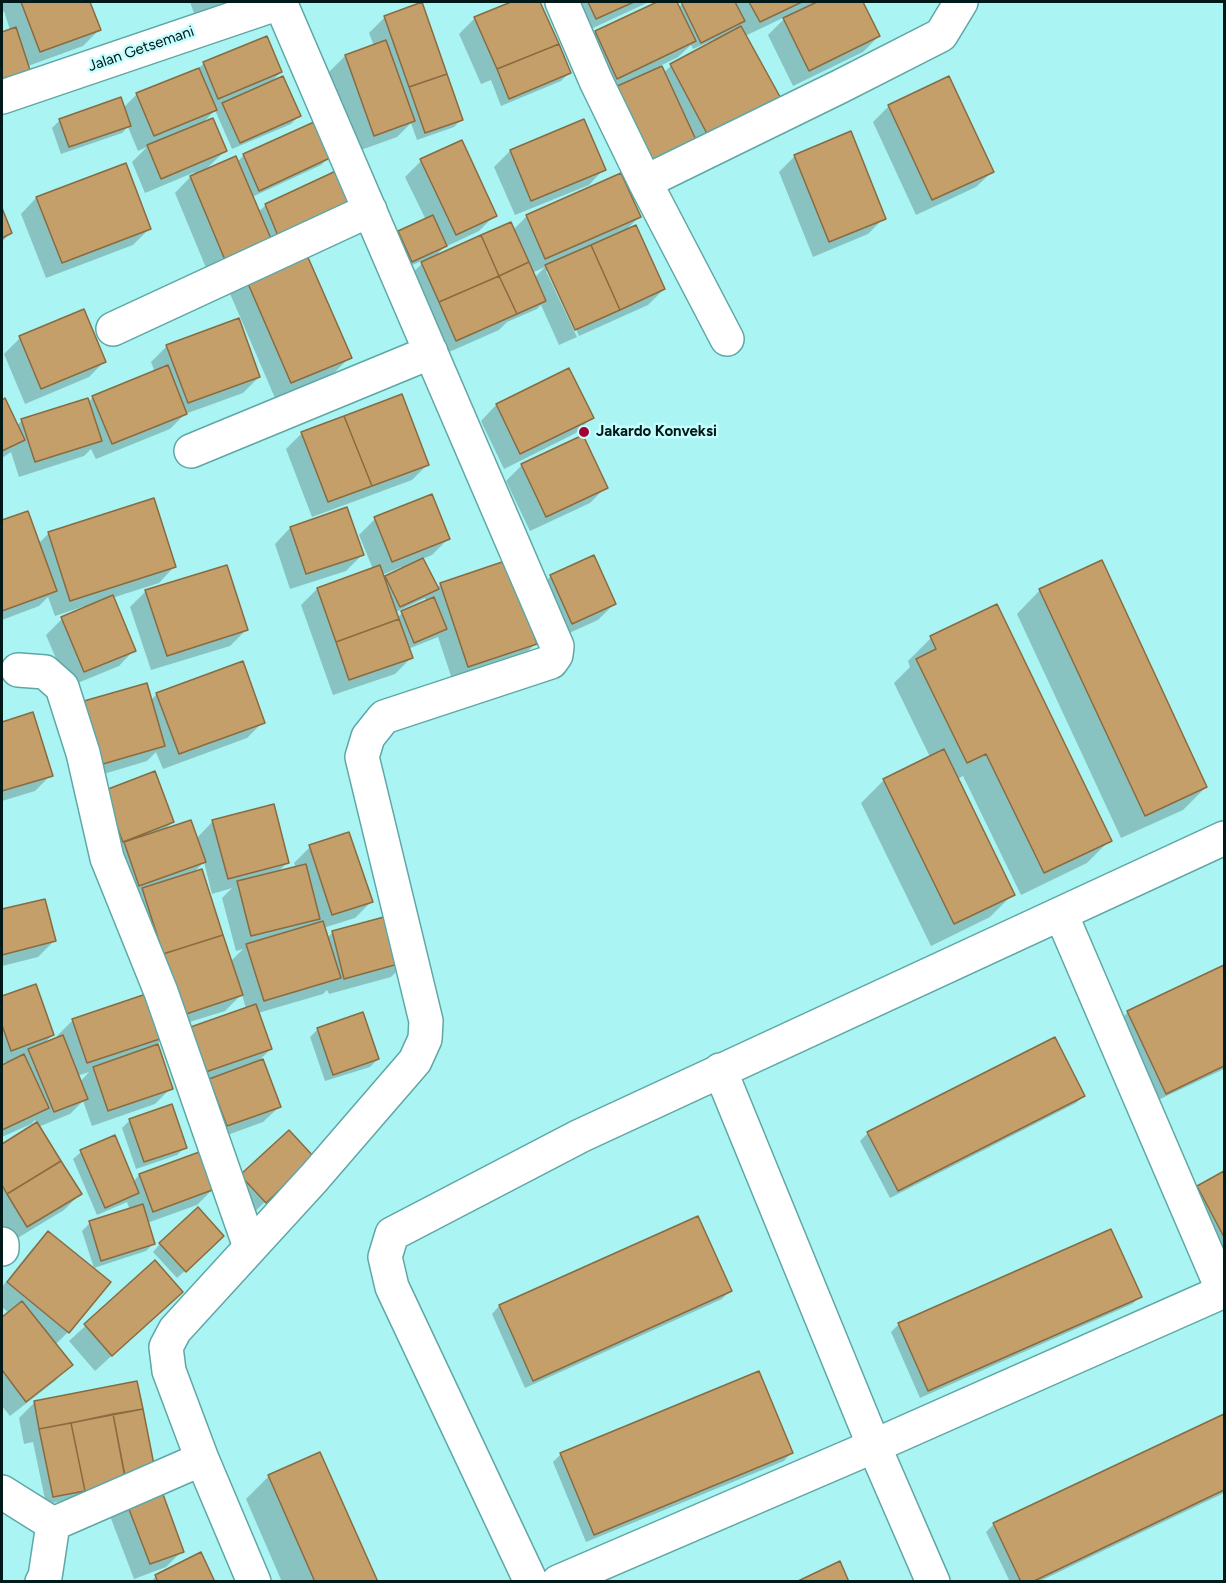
<!DOCTYPE html>
<html>
<head>
<meta charset="utf-8">
<style>
	body { margin:0 }
	#map { position:relative; width:1226px; height:1583px; overflow:hidden; background:#aaf4f3; font-family:Figtree,sans-serif }
	canvas { display:block }
	.frame { position:absolute; inset:0; border:3px solid #001919; pointer-events:none }
</style>
</head>
<body>
<div id="map">
<canvas width="1226" height="1583"></canvas>
<div class="frame"></div>
</div>
<script>
const context = document.querySelector('canvas').getContext('2d');
context.lineJoin = 'round';
function fill(path, color) { context.fillStyle = color; context.fill(path, 'evenodd'); }
const poly = rows => new Path2D(rows.map(r => 'M' + r).join(''));
function stroke(path, color, width, dash) { context.strokeStyle = color; context.lineWidth = width; context.lineCap = dash ? 'butt' : 'round'; context.setLineDash(dash || []); context.stroke(path); }
function label(font, color, halo, rows, align = 'center') {
  context.font = font + ' Figtree,sans-serif'; context.lineWidth = 5; context.setLineDash([]); context.textBaseline = 'middle'; context.strokeStyle = halo; context.fillStyle = color; for (const [text, x, y, turn = 0] of rows) {
    context.save(); context.translate(x, y); context.rotate((+turn || 0) * Math.PI / 180); context.textAlign = isNaN(turn) ? turn : align; if (halo) context.strokeText(text, 0, 0); context.fillText(text, 0, 0); context.restore();
  }
}
fill(poly([
	[2,2,88,2,99,30,83,46,28,66,29,69,13,85,2,89,2,33,10,30,4,11,2,14],
	[190,2,233,2,195,16],
	[515,2,539,2,569,73,561,81,501,106,491,80,481,84,459,34,475,18],
	[565,2,649,2,580,34],
	[660,2,676,2,678,7,686,2,862,2,879,36,863,52,793,86,768,35,787,16,745,36,766,120,679,158,579,48,595,32],
	[715,39,716,41,671,66,663,73,660,66,678,57,691,45,693,49],
	[385,17,462,119,454,127,417,140,411,123,397,137,358,151,329,72,345,56,374,46,369,33],
	[204,63,281,72,270,83,299,116,291,124,232,149,215,110,201,125,225,151,204,171,237,162,244,155,328,158,321,165,252,197,258,212,266,205,353,208,209,275,175,193,195,172,145,193,132,162,147,147,138,151,128,127,122,133,61,154,52,128,60,120,123,108,137,94,197,70],
	[889,106,992,172,976,187,916,215,873,122],
	[584,121,604,169,589,185,515,215,494,167,510,151],
	[795,156,884,218,868,234,813,257,779,172],
	[421,161,495,215,479,231,443,248,433,259,513,230,527,216,639,217,625,231,664,289,648,305,579,336,550,271,546,271,577,337,559,345,541,305,537,309,507,322,499,330,440,356,406,279,427,259,404,268,392,240,399,232,426,220,405,177],
	[545,267,534,278,532,273],
	[125,165,149,229,133,245,46,278,21,214,36,198],
	[2,212,10,233,2,242],
	[302,248,350,357,334,373,275,398,228,289],
	[20,338,105,361,89,377,25,404,4,354],
	[167,346,259,377,243,393,185,414,170,429,96,459,91,449,84,456,19,477,11,452,2,458,2,401,5,400,17,425,22,421,88,403,93,397,155,372,151,362],
	[568,370,592,417,576,433,504,469,481,421,496,405],
	[302,433,428,464,412,480,312,517,286,449],
	[522,465,606,487,590,503,530,531,506,481],
	[431,496,448,539,432,555,422,559,437,588,441,584,535,644,519,660,453,682,438,637,408,649,411,658,395,674,333,695,301,605,317,589,373,569,359,535,375,519],
	[401,567,402,570,383,580,382,575],
	[425,598,426,602,402,613,397,618,394,613],
	[27,513,38,544,49,533,174,567,159,583,112,598,134,650,119,666,68,687,46,635,62,619,85,609,85,606,55,616,48,597,39,606,2,620,2,522],
	[290,528,362,555,346,571,290,589,275,544],
	[551,576,614,604,598,620,556,639,535,592],
	[1040,590,1206,787,1183,810,1121,838,1017,614],
	[146,591,246,630,230,646,151,670,130,607],
	[931,638,1110,840,1087,863,1021,895,963,776,957,779,1013,894,990,917,931,946,861,803,884,780,930,757,894,683,910,667,908,661],
	[157,694,263,722,247,738,163,769,156,752,147,761,87,779,69,719,85,703,150,701],
	[32,714,51,775,35,791,2,801,2,723],
	[88,809,173,822,164,830,196,839,213,821,287,863,277,873,296,868,294,863,310,847,371,902,355,918,323,928,327,938,332,933,394,916,407,961,391,977,329,994,327,990,323,994,258,1013,271,1049,255,1064,279,1107,263,1122,211,1141,194,1096,210,1080,184,1089,246,1009,242,994,225,1011,167,1029],
	[204,862,212,894,232,888,222,898,236,951,243,949,230,962,192,874],
	[44,900,54,941,38,957,2,966,2,911],
	[1224,966,1224,1069,1158,1100,1120,1020,1128,1012],
	[35,986,53,1035,43,1044,58,1039,57,1036,73,1020,164,1037,156,1045,171,1088,155,1104,92,1126,83,1101,70,1114,38,1127,80,1194,64,1210,11,1242,2,1227,2,1146,37,1124,35,1120,31,1124,2,1137,2,1066,7,1064,6,1062,2,1063,2,997],
	[89,1072,80,1082,77,1076],
	[362,1014,378,1059,370,1067,325,1081,310,1037,317,1030],
	[1084,1096,1076,1103,890,1198,860,1141,868,1133],
	[130,1120,185,1147,177,1155,136,1169,122,1128],
	[81,1152,133,1182,139,1175,213,1189,197,1205,147,1223,153,1244,146,1251,94,1268,82,1231,90,1223,130,1210,127,1202,97,1215,73,1159],
	[296,1173,249,1217,241,1176],
	[1224,1173,1224,1259,1190,1195,1198,1187],
	[697,1218,730,1291,722,1299,525,1388,492,1314,499,1306],
	[48,1233,68,1332,55,1345,71,1365,55,1381,10,1416,2,1406,2,1319,9,1313,2,1307,2,1287,32,1249],
	[160,1244,214,1244,177,1278,153,1252],
	[155,1262,165,1307,95,1371,69,1341],
	[1140,1297,1132,1304,920,1398,891,1332,899,1324],
	[135,1383,117,1426,114,1426,125,1482,68,1500,46,1504,33,1442,24,1444,19,1418,35,1402],
	[1224,1415,1224,1493,1038,1582,1010,1582,986,1532,994,1524],
	[791,1453,784,1461,586,1542,553,1462,561,1454],
	[269,1476,376,1582,282,1582,246,1499],
	[126,1501,182,1551,166,1567,134,1579,110,1516],
	[156,1576,214,1582,151,1582]
]), '#0003');
const building = poly([
	[21,2,90,2,101,30,40,52,21,2],
	[422,2,447,74,409,87,384,16,422,2],
	[511,2,540,2,559,44,497,69,474,17,511,2],
	[588,2,634,2,596,19,588,2],
	[657,2,677,2,696,41,617,79,595,31,657,2],
	[681,2,735,2,745,21,701,43,681,2],
	[749,2,802,2,760,22,749,2],
	[817,2,863,2,880,36,809,71,783,18,817,2],
	[741,26,784,104,712,143,670,64,741,26],
	[16,27,30,70,2,80,2,32,16,27],
	[267,36,282,72,218,99,203,62,267,36],
	[386,40,415,121,374,136,345,55,386,40],
	[559,44,571,73,509,99,497,69,559,44],
	[662,66,697,142,648,164,613,88,662,66],
	[199,68,217,110,154,136,136,93,199,68],
	[447,74,463,120,425,133,409,87,447,74],
	[283,76,301,116,240,143,222,103,283,76],
	[949,76,994,172,932,200,888,105,949,76],
	[121,97,131,126,69,147,59,119,121,97],
	[213,118,227,151,161,179,147,145,213,118],
	[584,119,606,170,531,201,510,150,584,119],
	[314,122,330,158,259,191,243,154,314,122],
	[851,131,886,219,829,242,794,155,851,131],
	[462,140,497,216,456,235,420,159,462,140],
	[236,156,272,241,225,260,190,176,236,156],
	[126,163,151,229,62,263,36,197,126,163],
	[338,170,354,208,280,241,265,204,338,170],
	[621,173,641,217,545,259,526,215,621,173],
	[2,208,12,233,2,238,2,208],
	[433,215,447,246,412,262,398,231,433,215],
	[511,222,529,262,499,276,481,235,511,222],
	[636,225,665,289,620,310,591,245,636,225],
	[481,235,499,276,439,302,421,262,481,235],
	[591,245,620,310,575,330,545,265,591,245],
	[303,246,352,358,291,383,243,272,303,246],
	[529,262,546,301,517,314,499,276,529,262],
	[499,276,517,314,456,341,439,302,499,276],
	[84,309,106,362,41,389,19,336,84,309],
	[239,318,260,377,188,403,166,345,239,318],
	[168,365,187,414,112,444,92,396,168,365],
	[569,368,594,418,520,454,496,404,569,368],
	[402,394,429,465,372,486,344,416,402,394],
	[5,398,25,440,2,451,2,400,5,398],
	[88,398,102,441,35,462,21,419,88,398],
	[344,416,372,486,328,502,301,432,344,416],
	[583,435,608,488,546,517,521,464,583,435],
	[432,494,450,539,392,562,374,517,432,494],
	[154,498,176,567,70,601,48,532,154,498],
	[347,507,364,555,306,574,290,527,347,507],
	[28,511,57,591,2,611,2,520,28,511],
	[594,555,616,604,572,624,550,575,594,555],
	[423,558,439,589,400,607,385,576,423,558],
	[508,560,537,644,468,667,440,583,508,560],
	[1102,560,1207,787,1145,816,1039,589,1102,560],
	[227,565,248,630,167,656,145,590,227,565],
	[380,565,399,619,336,642,317,588,380,565],
	[113,595,136,651,84,672,61,617,113,595],
	[434,597,447,629,414,643,401,611,434,597],
	[997,604,1112,841,1044,873,986,754,967,763,916,659,936,649,930,636,997,604],
	[399,619,413,658,349,680,336,642,399,619],
	[243,661,265,723,179,754,156,693,243,661],
	[147,683,165,746,103,764,84,701,147,683],
	[33,712,53,776,2,791,2,722,33,712],
	[944,749,1015,895,954,924,883,779,944,749],
	[155,771,174,822,123,842,103,791,155,771],
	[274,804,289,863,228,879,212,820,274,804],
	[191,820,206,862,139,886,124,842,191,820],
	[349,832,373,902,332,915,309,845,349,832],
	[306,864,320,919,251,936,237,881,306,864],
	[202,869,223,935,163,954,142,888,202,869],
	[45,899,56,941,2,955,2,909,45,899],
	[395,914,409,961,344,979,332,931,395,914],
	[323,921,341,978,264,1001,246,944,323,921],
	[223,935,243,995,183,1015,163,954,223,935],
	[1224,965,1224,1066,1166,1094,1127,1011,1224,965],
	[36,984,54,1035,11,1051,2,1025,2,996,36,984],
	[152,992,166,1037,87,1063,72,1019,152,992],
	[256,1004,272,1049,200,1074,185,1029,256,1004],
	[363,1012,379,1059,333,1075,317,1028,363,1012],
	[63,1035,88,1099,54,1112,28,1049,63,1035],
	[1055,1037,1085,1096,898,1191,867,1132,1055,1037],
	[158,1044,173,1089,108,1111,93,1067,158,1044],
	[24,1054,49,1108,2,1130,2,1065,24,1054],
	[263,1059,281,1107,227,1126,209,1079,263,1059],
	[172,1104,187,1148,144,1162,129,1119,172,1104],
	[37,1122,61,1161,7,1194,2,1185,2,1144,37,1122],
	[289,1130,314,1157,266,1203,240,1175,289,1130],
	[115,1135,139,1193,105,1208,80,1150,115,1135],
	[202,1151,215,1189,153,1212,139,1174,202,1151],
	[61,1161,82,1194,27,1227,7,1194,61,1161],
	[1224,1171,1224,1237,1197,1186,1224,1171],
	[143,1204,155,1244,101,1261,89,1221,143,1204],
	[198,1207,224,1236,186,1272,159,1243,198,1207],
	[698,1216,732,1291,533,1381,499,1305,698,1216],
	[1111,1229,1142,1297,928,1391,898,1323,1111,1229],
	[48,1231,111,1282,69,1333,7,1282,48,1231],
	[155,1260,183,1292,112,1356,84,1324,155,1260],
	[22,1301,73,1365,26,1402,2,1370,2,1317,22,1301],
	[759,1371,793,1453,594,1535,560,1453,759,1371],
	[137,1381,143,1409,39,1429,34,1401,137,1381],
	[143,1409,155,1470,125,1476,113,1414,143,1409],
	[113,1414,126,1483,85,1491,71,1423,113,1414],
	[1224,1414,1224,1490,1032,1582,1021,1582,993,1523,1224,1414],
	[71,1423,85,1491,53,1497,39,1429,71,1423],
	[320,1452,378,1582,315,1582,268,1475,320,1452],
	[160,1486,184,1552,150,1564,125,1499,160,1486],
	[201,1552,215,1582,158,1582,155,1575,201,1552],
	[840,1561,849,1582,796,1582,840,1561]
]);
fill(building, '#c59f6a');
stroke(building, '#896b3f', 1.5);
const minor = poly([
	[562,2,596,81,645,182,727,339],
	[2,97,282,2],
	[645,182,841,86,941,35,961,2],
	[113,329,370,210],
	[191,451,431,352],
	[18,670,45,672,62,687,83,753,107,858,161,992,250,1247],
	[1061,914,1223,1291],
	[720,1070,874,1446,933,1582],
	[2,1244,2,1249],
	[2,1492,53,1524],
	[53,1524,202,1459],
	[42,1582,45,1577,53,1524],
	[254,1582,202,1459,169,1371,166,1347,175,1330,314,1178,415,1061,425,1039,426,1021,362,757,368,737,384,717,551,662,556,655,557,646,280,2],
	[531,1582,392,1287,385,1257,392,1234,580,1136,1224,838],
	[558,1582,874,1446,1224,1291]
]);
stroke(minor, '#5fa7a7', 36);
stroke(minor, '#fff', 33);
for (const [x, y, r, color] of [
	[584,432,6,"#a20233"]
]) { const dot = new Path2D(); dot.arc(x, y, r, 0, 2 * Math.PI); context.fillStyle = color; context.fill(dot); stroke(dot, '#c5fefe', 2); }
label('15px', '#001919', '#c5fefe', [
	["Jalan Getsemani",141,49,-19]
]);
label('bold 15px', '#001919', '#c5fefe', [
	["Jakardo Konveksi",596,432]
], 'left');
</script>
</body>
</html>
